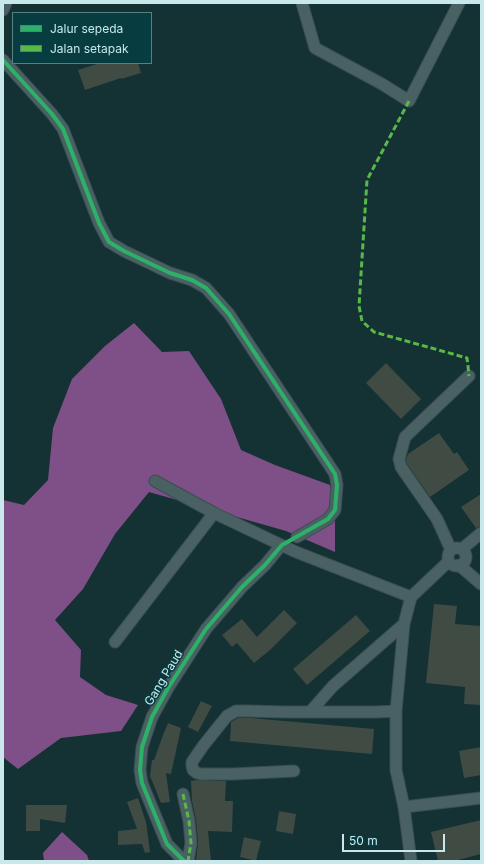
<!DOCTYPE html>
<html>
<head>
<meta charset="utf-8">
<style>
	body { margin:0 }
	#map { position:relative; width:484px; height:864px; overflow:hidden; background:#143134; font-family:Inter,sans-serif }
	canvas { display:block }
	.frame { position:absolute; inset:0; border:4px solid #c9e8eb; pointer-events:none }
	.legend { position:absolute; left:12px; top:12px; width:140px; height:52px; box-sizing:border-box; background:#073c41; border:1px solid #558185; margin:0; padding:5px 7px; list-style:none; font-size:12px; color:#c9e8eb }
	.legend li { display:flex; align-items:center; gap:8px; height:20px }
	.legend b { width:20px; border:1px solid #558185 }
	.scale { position:absolute; left:342px; top:834px; width:103px; height:18px; box-sizing:border-box; border:2px solid #c9e8eb; border-top:0; padding-left:5px; font-size:12px; line-height:14px; white-space:nowrap; color:#c9e8eb; -webkit-text-stroke:3px #073c41; paint-order:stroke }
</style>
</head>
<body>
<div id="map">
<canvas width="484" height="864"></canvas>
<div class="frame"></div>
<ul class="legend">
<li><b style="height:5px;background:#2db169"></b>Jalur sepeda</li>
<li><b style="height:5px;background:#58b947"></b>Jalan setapak</li>
</ul>
<div class="scale">50 m</div>
</div>
<script>
const context = document.querySelector('canvas').getContext('2d');
context.lineJoin = 'round';
function fill(path, color) { context.fillStyle = color; context.fill(path, 'evenodd'); }
const poly = rows => new Path2D(rows.map(r => 'M' + r).join(''));
function stroke(path, color, width, dash) { context.strokeStyle = color; context.lineWidth = width; context.lineCap = dash ? 'butt' : 'round'; context.setLineDash(dash || []); context.stroke(path); }
function label(font, color, halo, rows, align = 'center') {
  context.font = font + ' Inter,sans-serif'; context.lineWidth = 3; context.setLineDash([]); context.textBaseline = 'middle'; context.strokeStyle = halo; context.fillStyle = color; for (const [text, x, y, turn = 0] of rows) {
    context.save(); context.translate(x, y); context.rotate((+turn || 0) * Math.PI / 180); context.textAlign = isNaN(turn) ? turn : align; if (halo) context.strokeText(text, 0, 0); context.fillText(text, 0, 0); context.restore();
  }
}
fill(poly([
	[134,323,162,352,189,351,221,399,241,450,275,465,330,485,335,521,335,552,286,531,149,492,115,534,83,589,55,620,81,650,80,677,106,695,138,705,121,731,61,738,18,769,3,757,3,500,24,505,48,480,53,428,72,379,105,346],
	[62,832,87,855,89,861,44,861,43,853]
]), '#7f5087');
fill(poly([
	[100,63,138,63,141,73,121,79,121,78,85,90,78,70],
	[386,363,421,399,401,419,366,383],
	[439,433,454,454,457,452,469,470,430,497,407,464,406,459,408,454],
	[481,494,481,526,476,528,461,507],
	[434,604,457,606,455,624,481,626,481,705,464,704,465,687,426,683],
	[284,610,297,623,270,650,254,663,237,643,232,647,222,635,242,619,257,637],
	[356,615,370,631,307,685,293,669],
	[201,701,212,706,198,732,188,727],
	[238,718,251,718,374,729,372,754,230,741,231,722],
	[168,723,181,728,171,774,166,773,170,802,161,803,150,776,152,760,154,760,163,735],
	[481,747,481,775,464,778,459,751],
	[197,780,226,781,225,801,233,801,232,832,208,831,211,861,196,861,198,842,196,820,192,801,191,781],
	[138,798,146,822,150,852,145,853,142,844,118,845,118,831,137,829,127,802],
	[26,805,67,805,65,823,40,819,40,831,26,831],
	[279,811,296,814,293,834,276,831],
	[481,820,481,854,454,861,438,861,431,832],
	[244,837,261,841,256,861,240,857]
]), '#404b44');
const street = poly([
	[302,3,315,48,382,84,409,101,459,3],
	[3,10,6,3],
	[3,60,52,114,63,129,99,223,109,242,124,251,170,273,192,280,206,288,229,314,335,474,337,485,335,510,328,519,297,537],
	[155,481,214,513],
	'448 557a9 9 0 1 1 18 0a9 9 0 1 1-18 0Z',
	[462,549,481,533],
	[451,550,437,519,401,467,399,459,405,437,469,376],
	[459,565,481,584],
	[115,642,214,513,296,552,411,597],
	[310,712,333,686,404,624],
	[294,771,233,774,201,774,197,773,193,770,192,766,192,762,203,746,227,716,236,711,248,711,286,712,376,712,396,711],
	[183,794,189,821,191,843,188,861],
	[404,807,481,798],
	[184,861,167,844,142,783,140,770,142,747,152,717,168,688,206,629,242,587,265,565,279,548],
	[411,861,404,807,396,770,396,711,404,624,411,597,449,561]
]);
stroke(street, '#394e51', 13);
stroke(street, '#4a6164', 11);
stroke(poly([
	[409,101,367,180,359,306,362,321,374,332,467,358,468,366,469,376],
	[183,794,189,821,191,843,188,861]
]), '#58b947', 3, [6, 3]);
stroke(poly([
	[3,60,52,114,63,129,99,223,109,242,124,251,170,273,192,280,206,288,229,314,335,474,337,485,335,510,328,519,282,545,265,565,242,587,206,629,168,688,152,717,142,747,140,770,142,783,167,844,184,861]
]), '#2db169', 4);
label('12px', '#c9e8eb', '#073c41', [
	["Gang Paud",164,678,-59]
]);
</script>
</body>
</html>
